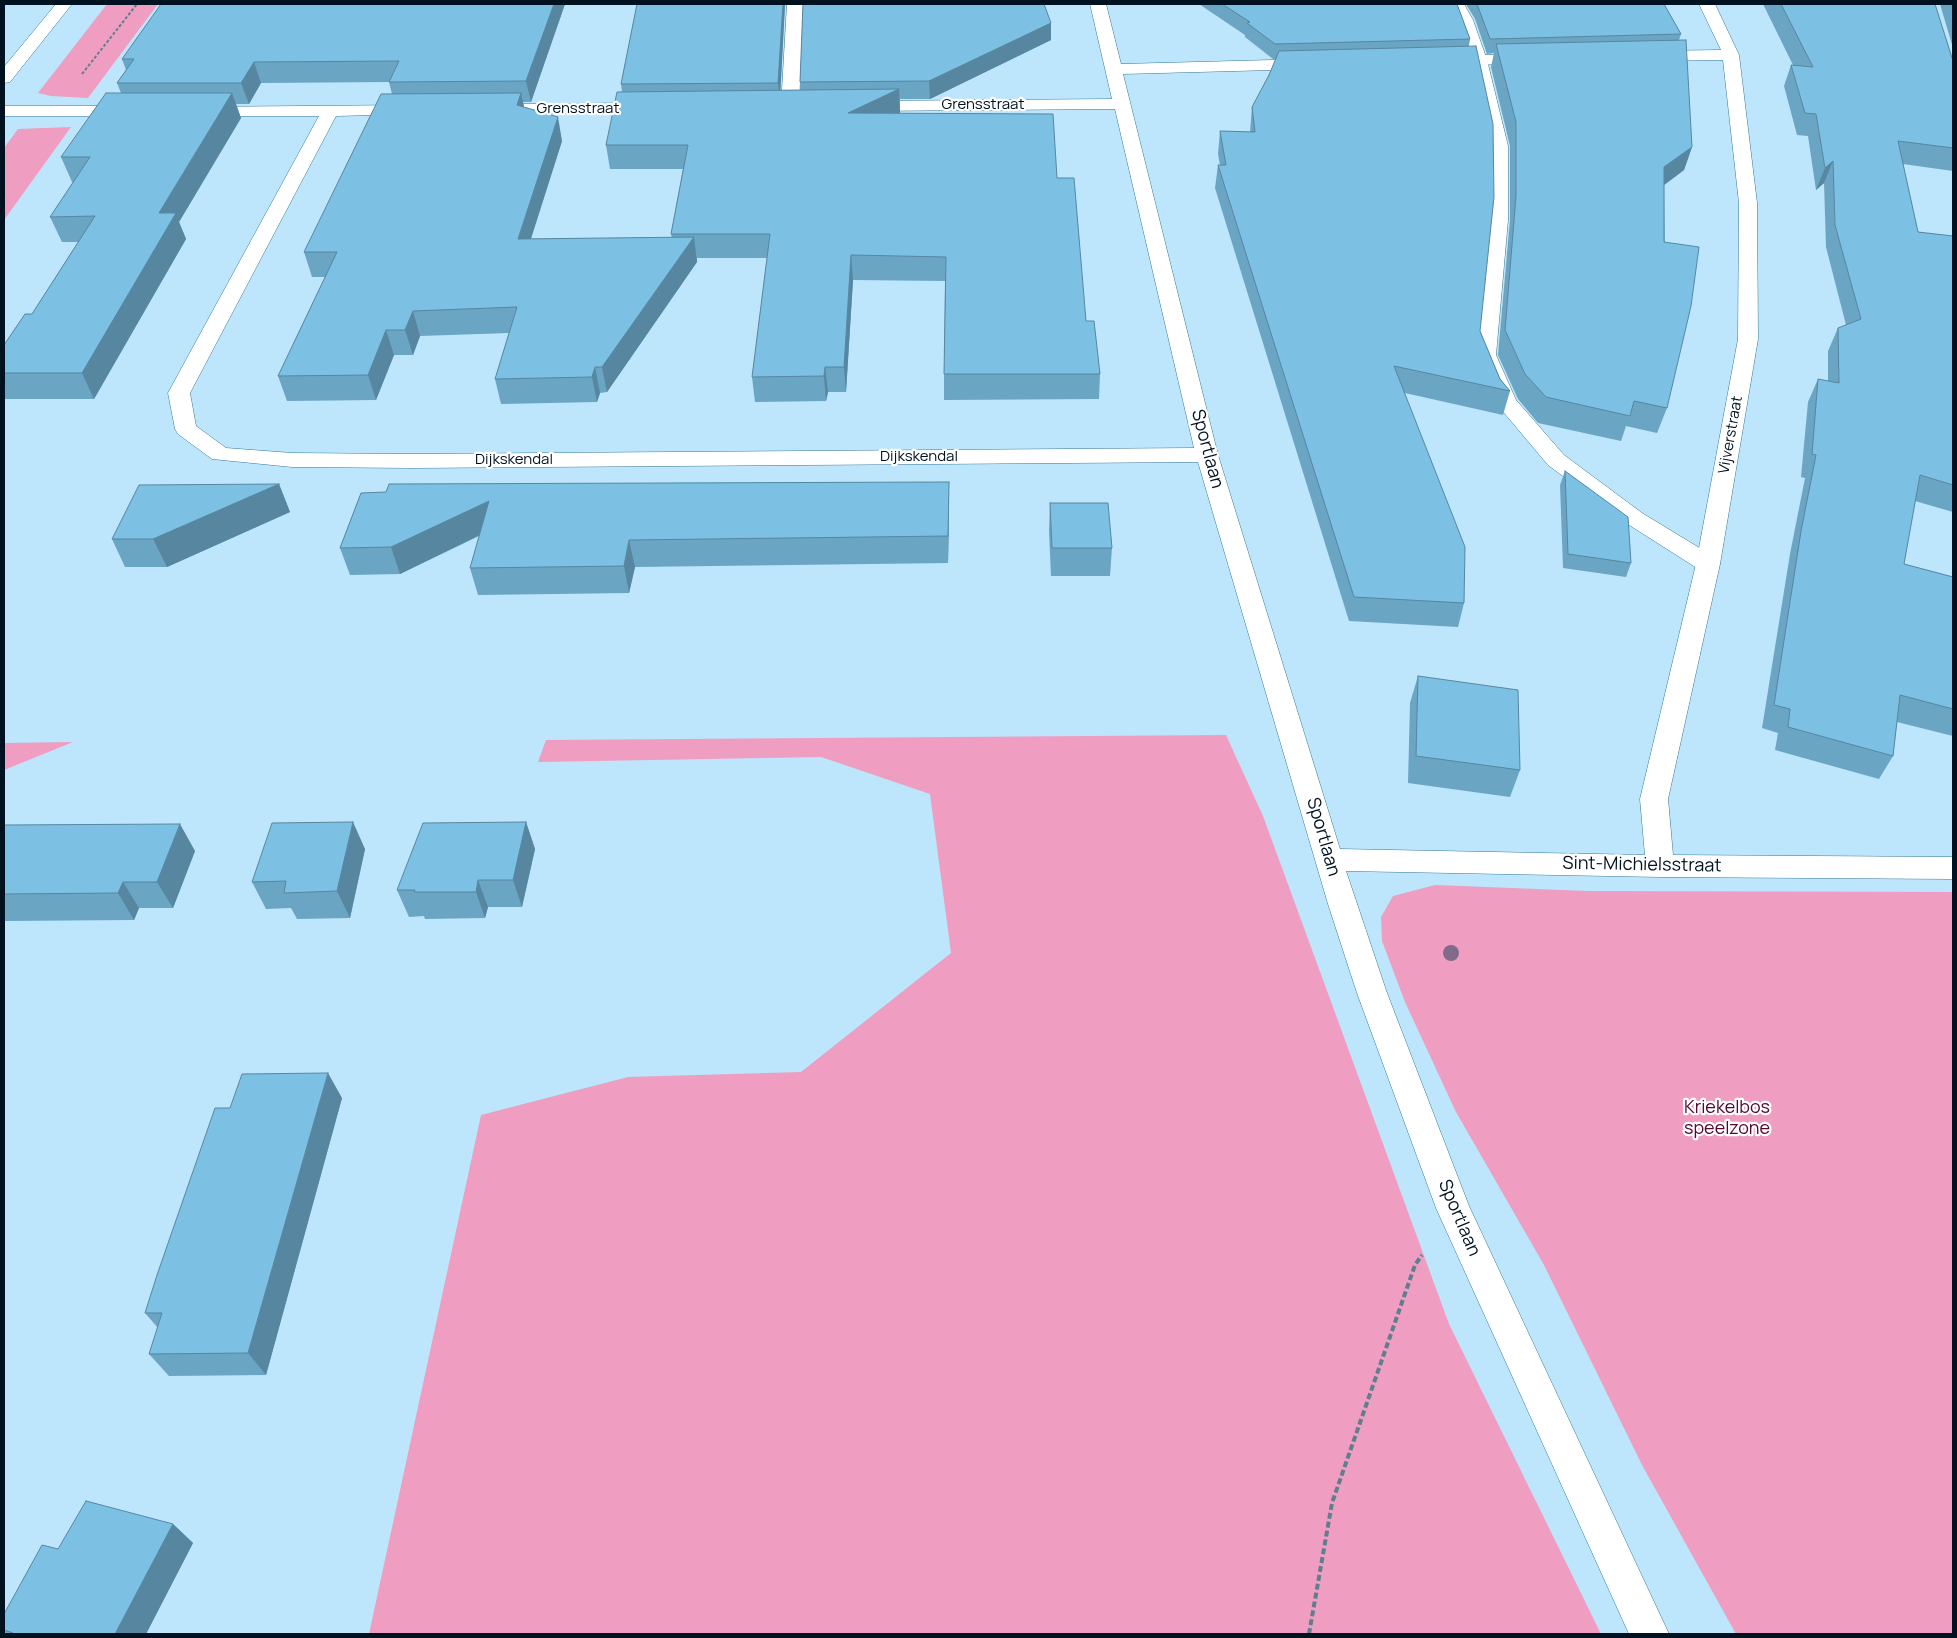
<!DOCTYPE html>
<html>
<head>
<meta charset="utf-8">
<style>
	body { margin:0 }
	#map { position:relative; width:1957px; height:1638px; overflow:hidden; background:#bde5fb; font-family:Manrope,sans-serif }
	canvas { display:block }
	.frame { position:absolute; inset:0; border:5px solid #00121f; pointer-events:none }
</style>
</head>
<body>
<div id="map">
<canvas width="1957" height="1638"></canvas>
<div class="frame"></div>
</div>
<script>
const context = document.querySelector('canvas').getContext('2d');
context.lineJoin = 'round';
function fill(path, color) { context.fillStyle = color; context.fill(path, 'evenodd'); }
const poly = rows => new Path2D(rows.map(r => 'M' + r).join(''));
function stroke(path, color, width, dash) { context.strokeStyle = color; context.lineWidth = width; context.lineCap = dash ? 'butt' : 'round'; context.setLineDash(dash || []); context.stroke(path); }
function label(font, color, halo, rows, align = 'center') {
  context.font = font + ' Manrope,sans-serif'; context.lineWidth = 4.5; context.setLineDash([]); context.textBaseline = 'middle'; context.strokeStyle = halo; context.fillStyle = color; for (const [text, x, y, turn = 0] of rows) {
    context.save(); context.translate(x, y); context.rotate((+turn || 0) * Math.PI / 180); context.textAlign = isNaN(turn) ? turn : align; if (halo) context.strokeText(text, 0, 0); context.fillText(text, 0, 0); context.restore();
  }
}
fill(poly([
	[107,4,158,4,88,98,51,96,38,93],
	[71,127,4,220,4,148,18,129],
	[1226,735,1263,816,1449,1324,1601,1634,369,1634,481,1115,628,1077,801,1072,951,953,930,794,821,757,538,762,546,740],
	[73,742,4,770,4,743],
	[1435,885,1588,891,1953,892,1953,1634,1736,1634,1642,1465,1544,1265,1456,1112,1405,1002,1382,941,1381,917,1393,896]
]), '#ef9ec1');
const service = poly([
	[787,4,803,4,799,107,796,111,790,112,784,111,781,107,787,4],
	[1448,4,1464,4,1473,20,1487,60,1508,146,1508,220,1496,355,1516,400,1564,455,1642,513,1716,558,1720,564,1716,570,1708,572,1700,570,1626,523,1548,465,1495,402,1476,355,1490,220,1490,146,1471,60,1457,20,1448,4]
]);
const minor = poly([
	[1090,4,1106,4,1121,64,1310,59,1316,60,1318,64,1316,68,1310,69,1123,74,1218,455,1340,849,1645,855,1640,799,1696,564,1738,339,1739,203,1723,60,1650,61,1644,60,1642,56,1644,52,1650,51,1721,50,1699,4,1715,4,1739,55,1757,203,1758,339,1720,564,1668,799,1673,855,1953,857,1953,879,1660,877,1346,871,1387,993,1469,1206,1669,1634,1629,1634,1436,1208,1357,993,1328,904,1198,462,413,468,292,467,212,459,178,434,175,429,168,393,319,116,200,116,194,115,191,111,194,107,410,105,416,106,419,110,416,114,336,116,190,393,196,426,226,448,292,453,413,454,1194,448,1115,109,863,111,857,110,854,106,857,102,863,101,1112,99,1090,4],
	[1530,54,1536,55,1538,59,1536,63,1443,66,1437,65,1435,61,1437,57,1443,56,1530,54],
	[650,103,656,104,659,108,656,112,493,114,487,113,484,109,487,105,493,104,650,103],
	[4,106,132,106,138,107,141,111,138,115,132,116,4,116,4,106]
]);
const tertiary = poly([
	[56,4,72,4,10,82,4,83,4,67,56,4]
]);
stroke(service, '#347899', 1);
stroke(minor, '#347899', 1);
stroke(tertiary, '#347899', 1);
stroke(poly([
	[82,74,137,4]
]), '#607e8f', 2, [3, 2]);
stroke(poly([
	[1309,1634,1332,1503,1415,1265,1422,1255]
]), '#607e8f', 4, [6, 3]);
fill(service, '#fff');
fill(minor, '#fff');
fill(tertiary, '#fff');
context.fillStyle = '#816b8c';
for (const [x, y] of [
	[1451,953]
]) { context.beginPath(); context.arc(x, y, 8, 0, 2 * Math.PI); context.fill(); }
fill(poly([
	[565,4,531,102,523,102,524,107,562,141,531,239,672,238,671,234,683,169,610,169,606,145,622,92,621,84,637,4,785,4,780,90,800,90,800,82,1051,23,1051,40,930,99,900,99,900,113,899,113,1057,178,1086,321,1100,374,1099,399,944,400,944,374,945,281,853,280,846,392,828,392,826,401,755,402,752,377,767,258,697,258,697,262,607,392,600,393,597,402,501,404,495,379,509,333,420,336,413,355,394,355,376,400,287,401,278,376,325,277,312,277,304,252,392,94,389,82,261,83,249,104,236,104,241,118,179,222,186,239,94,399,4,399,4,345,32,314,78,242,62,242,50,217,73,182,72,182,61,157,121,93,117,83,126,70,122,59],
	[1199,4,1457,4,1470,39,1469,46,1480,331,1500,379,1510,391,1503,415,1405,393,1464,603,1458,627,1349,621,1215,188,1218,165,1220,165,1218,154,1220,131,1250,132,1252,107,1269,75,1276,59,1273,59,1245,37,1245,35],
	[1466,4,1664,4,1681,34,1679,40,1692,147,1684,170,1664,185,1667,408,1657,433,1626,426,1621,441,1538,423,1518,399,1498,355,1510,220,1510,146,1491,67,1494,53,1487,54,1475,19],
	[1763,4,1935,4,1953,61,1953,171,1903,164,1918,232,1953,236,1953,512,1915,501,1904,564,1953,577,1953,736,1897,722,1893,756,1879,779,1775,750,1778,733,1762,728,1790,554,1805,478,1801,477,1808,402,1818,379,1828,381,1828,351,1838,328,1846,325,1826,247,1824,183,1816,190,1808,136,1797,135,1784,86,1791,65,1793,65],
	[1940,4,1953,4,1953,48],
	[1565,471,1631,563,1626,577,1563,568,1560,485],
	[279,484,290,512,167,567,125,567,112,539],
	[361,493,949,508,948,563,635,567,629,593,478,595,470,568,479,536,400,574,350,575,340,548],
	[1050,503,1112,548,1110,576,1051,576,1049,531],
	[1418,676,1520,770,1510,797,1408,783,1410,703],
	[526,822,535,849,522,907,488,907,485,918,425,919,424,916,409,917,397,890],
	[4,825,195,851,173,908,139,908,134,920,4,921],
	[365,849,350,918,297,919,291,908,266,909,252,882],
	[342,1098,266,1375,169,1376,149,1354,158,1328,145,1313,230,1108],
	[173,1524,193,1543,146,1634,8,1634,4,1632,4,1614,58,1549]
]), '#6ba5c4');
fill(poly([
	[554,4,565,4,531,102,526,81],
	[783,4,785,4,780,100,778,83],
	[1051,23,1051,40,930,99,929,81],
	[254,62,261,83,249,104,241,83],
	[899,89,900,113,849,137,848,113],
	[232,93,241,118,179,222,186,239,94,399,82,373,159,213],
	[521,93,526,116,517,105],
	[558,117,562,141,523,263,518,239],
	[1692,147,1684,170,1656,191,1664,167],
	[1833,161,1824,183,1816,190,1825,168],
	[694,237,697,262,607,392,602,367],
	[851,255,853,280,846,392,844,367],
	[413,311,420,336,413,355,405,330],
	[386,330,394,355,376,400,368,375],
	[595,367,600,393,597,402,592,377],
	[825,367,828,392,826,401,824,376],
	[949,482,949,508,948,563,948,536],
	[279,484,290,512,167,567,153,539],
	[489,501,496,527,400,574,391,547],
	[629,540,635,567,629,593,624,566],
	[353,822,365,849,350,918,337,891],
	[526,822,535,849,522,907,513,880],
	[180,824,195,851,173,908,157,882],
	[478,880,488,907,485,918,476,892],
	[123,882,139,908,134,920,118,893],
	[328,1073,342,1098,266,1375,248,1353],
	[173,1524,193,1543,146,1634,115,1634]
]), '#5786a0');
const building = poly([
	[161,4,554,4,526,81,389,82,399,61,254,62,241,83,117,83,134,59,122,59,161,4],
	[637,4,783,4,778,83,621,84,637,4],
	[803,4,1044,4,1051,23,929,81,800,82,803,4],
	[1222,4,1457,4,1470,39,1275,44,1247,23,1250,22,1222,4],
	[1477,4,1664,4,1681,34,1490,39,1477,4],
	[1781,4,1935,4,1953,61,1953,148,1898,141,1918,232,1953,236,1953,485,1920,475,1904,564,1953,577,1953,709,1900,695,1893,756,1788,727,1790,709,1774,705,1801,531,1816,455,1812,454,1818,379,1839,383,1838,328,1861,319,1835,225,1833,161,1825,168,1816,114,1805,113,1791,65,1813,67,1781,4],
	[1686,40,1692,147,1664,167,1664,242,1699,247,1691,306,1667,408,1634,401,1630,416,1546,397,1525,374,1505,330,1516,196,1516,122,1496,44,1686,40],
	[1476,46,1493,124,1494,197,1480,331,1500,379,1510,391,1394,366,1465,547,1464,603,1354,597,1218,165,1226,165,1220,131,1255,132,1252,107,1269,75,1279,51,1476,46],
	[899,89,848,113,1053,114,1057,178,1074,178,1086,321,1094,321,1100,374,944,374,946,257,851,255,844,367,825,367,824,376,752,377,770,234,671,234,688,145,606,145,617,92,899,89],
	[106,93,232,93,159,213,176,213,82,373,4,373,4,345,25,314,32,314,95,216,50,217,90,157,61,157,106,93],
	[521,93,517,105,558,117,518,239,694,237,602,367,595,367,592,377,495,379,517,307,413,311,405,330,386,330,368,375,278,376,337,252,304,252,381,94,521,93],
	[1565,471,1628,517,1631,563,1568,554,1565,471],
	[949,482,948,536,629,540,624,566,470,568,489,501,391,547,340,548,361,493,386,492,389,484,949,482],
	[279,484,153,539,112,539,139,485,279,484],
	[1050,503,1108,503,1112,548,1052,548,1050,503],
	[1418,676,1518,690,1520,770,1416,756,1418,676],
	[353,822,337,891,284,893,286,881,252,882,272,823,353,822],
	[526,822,513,880,478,880,476,892,414,892,415,890,397,890,423,823,526,822],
	[180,824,157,882,123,882,118,893,4,894,4,825,180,824],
	[328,1073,248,1353,149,1354,162,1313,145,1313,157,1275,215,1108,230,1108,242,1074,328,1073],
	[86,1501,173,1524,115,1634,12,1634,13,1633,4,1630,4,1614,42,1545,58,1549,86,1501]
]);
fill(building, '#7cc0e4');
stroke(building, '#5786a0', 1);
label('15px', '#00121f', '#fff', [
	["Grensstraat",983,105],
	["Grensstraat",578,109],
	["Vijverstraat",1731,435,-80],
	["Dijkskendal",919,457],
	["Dijkskendal",514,460]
]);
label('18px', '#00121f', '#fff', [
	["Sportlaan",1207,449,75],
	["Sportlaan",1323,837,74],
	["Sint-Michielsstraat",1642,865,1],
	["Sportlaan",1459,1218,67]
]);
label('18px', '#500731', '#fff', [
	["Kriekelbos",1727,1108],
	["speelzone",1727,1129]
]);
</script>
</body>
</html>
